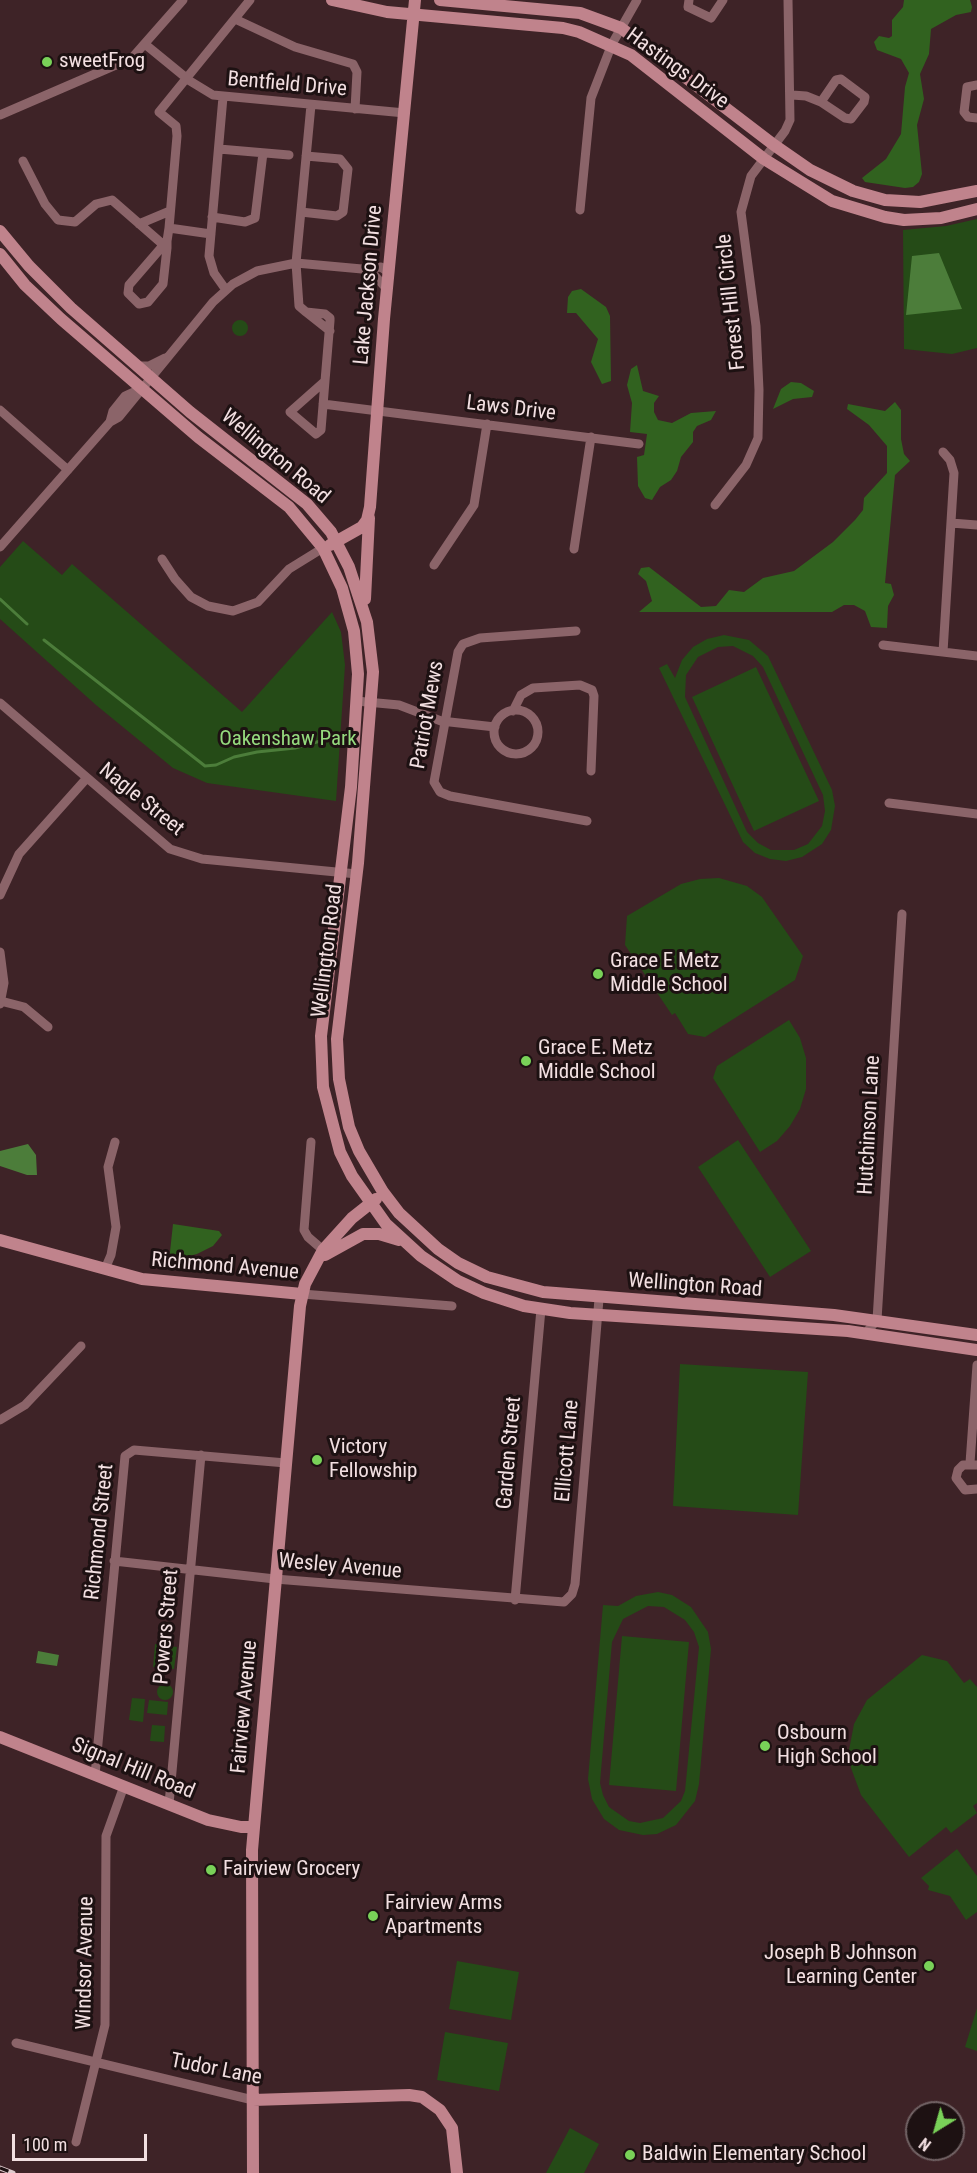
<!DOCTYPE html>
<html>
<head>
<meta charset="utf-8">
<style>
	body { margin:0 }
	#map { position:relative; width:977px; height:2173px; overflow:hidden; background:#3e2327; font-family:"Roboto Condensed",sans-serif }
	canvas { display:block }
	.north { position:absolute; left:905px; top:2101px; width:60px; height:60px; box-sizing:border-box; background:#1d1112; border:2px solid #726365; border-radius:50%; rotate:217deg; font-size:16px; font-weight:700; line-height:24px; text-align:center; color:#f2dfe1 }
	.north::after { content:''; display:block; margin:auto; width:21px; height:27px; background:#79d158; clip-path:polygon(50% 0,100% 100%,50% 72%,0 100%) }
	.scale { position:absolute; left:12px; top:2134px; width:135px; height:27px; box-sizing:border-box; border:3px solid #f2dfe1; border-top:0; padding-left:8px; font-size:18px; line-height:21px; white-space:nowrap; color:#f2dfe1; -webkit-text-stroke:4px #1d1112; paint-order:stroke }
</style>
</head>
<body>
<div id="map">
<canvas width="977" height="2173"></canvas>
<div class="north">N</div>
<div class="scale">100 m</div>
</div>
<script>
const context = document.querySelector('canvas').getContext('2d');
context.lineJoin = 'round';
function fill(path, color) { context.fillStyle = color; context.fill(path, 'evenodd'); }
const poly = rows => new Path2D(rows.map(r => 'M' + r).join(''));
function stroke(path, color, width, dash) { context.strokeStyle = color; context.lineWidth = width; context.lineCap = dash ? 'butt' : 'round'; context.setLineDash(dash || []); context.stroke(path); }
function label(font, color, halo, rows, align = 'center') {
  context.font = font + ' "Roboto Condensed",sans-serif'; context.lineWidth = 6; context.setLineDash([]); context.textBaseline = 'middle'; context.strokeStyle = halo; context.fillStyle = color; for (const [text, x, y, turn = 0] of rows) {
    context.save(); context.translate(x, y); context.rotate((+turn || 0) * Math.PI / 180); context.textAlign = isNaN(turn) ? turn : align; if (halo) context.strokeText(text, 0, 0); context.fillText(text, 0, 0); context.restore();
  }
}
fill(poly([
	[977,219,977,348,952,354,904,349,903,230,946,226],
	'232 328a8 8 0 1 1 16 0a8 8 0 1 1-16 0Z',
	[23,541,62,575,72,564,242,712,332,612,341,632,345,665,336,801,207,783,173,768,96,705,0,619,0,567],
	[724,635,749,640,768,656,832,790,835,806,831,830,822,844,802,857,786,861,770,859,755,853,743,842,659,668,667,664,675,678,682,660,693,647,707,639],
	[733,646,753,656,763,667,823,795,825,811,822,826,808,844,794,850,771,850,758,843,747,832,685,697,686,675,698,657,718,647],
	[756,667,819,801,754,831,692,697],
	[719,878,747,886,762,897,803,956,795,980,705,1037,688,1034,675,1013,672,1015,625,945,627,916,681,884,700,879],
	[789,1020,800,1038,806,1058,806,1089,800,1109,790,1126,777,1141,760,1152,713,1078,717,1066],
	[738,1140,811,1251,770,1277,698,1167],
	[680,1364,808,1372,798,1515,673,1506],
	[658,1592,672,1595,691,1607,708,1632,711,1649,699,1784,695,1801,676,1825,657,1834,643,1835,619,1830,604,1819,592,1799,588,1779,603,1605,618,1606,636,1596],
	[648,1606,664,1607,685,1620,694,1632,699,1647,685,1791,681,1801,663,1818,640,1823,629,1821,609,1807,603,1795,600,1783,612,1642,623,1619],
	[622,1636,689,1642,676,1791,609,1785],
	[155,1644,177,1647,174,1669,153,1667],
	[922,1655,947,1661,964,1683,970,1679,977,1687,977,1803,973,1806,977,1813,951,1833,946,1827,909,1857,861,1795,851,1768,849,1750,854,1724,867,1700],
	'157 1692a8 8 0 1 1 16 0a8 8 0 1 1-16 0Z',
	[132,1698,145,1699,143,1722,129,1720],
	[149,1700,168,1702,167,1715,147,1713],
	[152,1725,165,1726,164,1742,150,1741],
	[957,1849,977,1876,977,1912,966,1920,950,1896,928,1890,929,1886,921,1878],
	[457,1961,519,1972,511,2020,449,2009],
	[977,2008,977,2051,965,2047],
	[445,2032,508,2043,499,2091,437,2080],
	[570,2128,599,2144,584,2173,546,2173]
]), '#254b17');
fill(poly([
	[904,0,970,0,972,7,971,12,956,15,931,29,929,54,920,74,924,99,917,125,922,174,919,182,913,187,905,188,865,182,862,178,886,159,901,134,905,87,909,73,901,59,877,50,874,42,879,36,889,38,892,36,892,20,903,7],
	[581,289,606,307,610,316,611,381,602,384,591,362,598,339,576,313,567,313,568,297,572,291],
	[637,365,643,391,659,396,654,403,654,412,658,420,672,423,691,413,716,411,711,420,697,426,693,432,693,442,681,457,677,471,671,480,660,487,652,500,645,498,638,486,637,457,644,455,647,434,630,432,632,403,627,385,631,369],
	[791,382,801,383,814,391,812,397,793,399,773,409,781,389],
	[895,402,901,410,901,439,904,454,910,461,895,475,885,583,891,584,894,595,888,606,887,628,871,627,865,611,854,605,844,605,832,612,639,612,652,601,646,581,638,574,641,568,649,567,701,607,716,606,729,590,744,592,763,578,794,571,833,542,855,520,863,510,864,498,887,473,887,446,869,425,847,409,848,404,885,411],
	[173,1224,219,1231,222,1235,213,1246,197,1254,169,1261]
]), '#31621f');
fill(poly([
	[939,253,962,309,906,315,912,256],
	[28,1144,36,1155,37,1175,27,1175,0,1166,0,1151],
	[38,1651,59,1655,57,1666,36,1663]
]), '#4c7d3a');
stroke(poly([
	[0,599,27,624],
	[44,640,205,766,216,765,234,757,257,752,295,748,324,740]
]), '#4c7d3a', 3);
stroke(poly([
	[689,0,688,7,711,18,723,0],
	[235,19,295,47,353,64,357,72,355,109],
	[146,45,190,81,213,95,405,113],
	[977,85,967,87,964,112,968,117,977,118],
	[792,95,806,96,821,102,836,80,841,79,865,97,864,102,851,119,845,118,821,102],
	[223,97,209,256,214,273,226,290],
	[311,105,296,263,299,306,306,312,325,314,330,318,330,321,325,381,321,430,316,434,290,412,325,381],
	[0,115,132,58,183,0],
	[219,149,289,155],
	[23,161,45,204,58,220,75,222,96,204,112,200,167,248],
	[580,210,591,98,612,44,637,0],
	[301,212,337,216,343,212,348,169,340,159,306,156],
	[212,217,245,222,255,218,263,153],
	[139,224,170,211],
	[169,228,211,234],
	[167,241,129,285,128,293,139,304,148,302,163,284,167,248,167,241,169,228,177,136,176,126,159,112,250,0],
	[362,269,381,267,388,272],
	[306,312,330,331],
	[138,366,149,366,165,358],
	[323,404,639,444],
	[0,410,68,470],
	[110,422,113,411,125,396,138,390],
	[715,505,746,465,758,438,759,390,756,326,741,212,751,176,785,131,790,120,788,0],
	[951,523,977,525],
	[0,547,110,422,119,417,213,302,233,284,257,271,296,263,362,269,375,276,387,289],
	[574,549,591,437],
	[162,559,175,579,191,597,208,606,233,611,258,602,289,569,323,548],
	[434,565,474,505,487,424],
	[576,631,480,638,463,644,458,652,434,782,440,792,450,796,587,821],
	[883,645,977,656],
	[943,652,954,473,950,460,943,452],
	[356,701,399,705,441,721,495,727],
	[0,703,170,849,202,859,357,874],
	'494 732a22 22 0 1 1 44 0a22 22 0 1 1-44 0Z',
	[513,711,521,695,533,688,580,685,592,690,594,696,591,771],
	[889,803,977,814],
	[0,895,19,854,86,779],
	[0,952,4,983,0,1004],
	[1,1001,24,1007,48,1027],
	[311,1142,304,1230,308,1237,323,1250],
	[105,1269,111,1255,116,1227,108,1167,115,1142],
	[302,1294,452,1306],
	[865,1334,877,1320,902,914],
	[0,1420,25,1405,81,1346],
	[970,1463,977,1365],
	[977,1465,963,1465,958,1470,956,1478,965,1490,977,1489],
	[114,1561,275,1579,564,1602,572,1594,575,1584,599,1299],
	[515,1600,541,1309],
	[95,1775,125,1456,134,1450,286,1463],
	[169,1804,201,1455],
	[16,2043,253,2100],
	[76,2142,105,2025,106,1836,124,1786]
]), '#8b6469', 9);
stroke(poly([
	[332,0,387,12,563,28,579,32,631,55,764,159,832,201,885,217,904,220,941,218,977,209],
	[440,0,580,13,621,28,774,145,810,170,853,191,885,200,920,202,977,191],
	[0,231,29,266,71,308,190,412,307,504,331,532,349,567,367,622,373,672,358,863,337,1039,339,1079,349,1127,359,1151,383,1192,399,1213,438,1249,458,1263,487,1277,543,1292,834,1315,977,1335],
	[0,254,25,285,61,319,198,437,289,507,323,548,342,588,354,631,358,674,351,787,321,1036,323,1087,340,1152,352,1176,386,1224,421,1256,458,1281,484,1293,524,1306,570,1313,848,1331,977,1350],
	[330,545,362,527,367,520,370,507,384,319,415,0],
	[365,599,369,518],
	[0,1240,142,1279,302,1294],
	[325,1255,363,1234,379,1234,399,1240],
	[0,1737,208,1820,241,1827,254,1827],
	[253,2100,409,2095,422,2097,440,2110,452,2128,457,2173],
	[253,2173,252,1850,300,1306,305,1284,323,1250,352,1218,376,1199]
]), '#c0838c', 12);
const rail = poly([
	[0,2168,13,2173]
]);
stroke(rail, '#decacc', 5);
stroke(rail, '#1d1112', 3, [9]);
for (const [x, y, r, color] of [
	[47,62,6,"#79d158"],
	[598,974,6,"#79d158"],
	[526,1061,6,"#79d158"],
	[317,1460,6,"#79d158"],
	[765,1746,6,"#79d158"],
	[211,1870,6,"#79d158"],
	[373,1916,6,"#79d158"],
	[929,1966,6,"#79d158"],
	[630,2155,6,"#79d158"]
]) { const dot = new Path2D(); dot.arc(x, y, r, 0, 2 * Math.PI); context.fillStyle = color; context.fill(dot); stroke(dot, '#1d1112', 2); }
label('21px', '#f2dfe1', '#1d1112', [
	["sweetFrog",59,62],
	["Grace E Metz",610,962],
	["Middle School",610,986],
	["Grace E. Metz",538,1049],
	["Middle School",538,1073],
	["Victory",329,1448],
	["Fellowship",329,1472],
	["Osbourn",777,1734],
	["High School",777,1758],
	["Fairview Grocery",223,1870],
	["Fairview Arms",385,1904],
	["Apartments",385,1928],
	["Joseph B Johnson",917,1954,"right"],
	["Learning Center",917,1978,"right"],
	["Baldwin Elementary School",642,2155]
], 'left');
label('21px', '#f2dfe1', '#1d1112', [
	["Hastings Drive",677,69,36],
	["Bentfield Drive",287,85,5],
	["Lake Jackson Drive",369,285,-85],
	["Forest Hill Circle",732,302,-96],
	["Laws Drive",511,409,7],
	["Wellington Road",275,457,40],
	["Patriot Mews",428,715,-80],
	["Nagle Street",141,800,39],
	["Wellington Road",328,951,-83],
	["Hutchinson Lane",870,1125,-87],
	["Richmond Avenue",225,1267,5],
	["Wellington Road",695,1286,4],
	["Ellicott Lane",568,1451,-85],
	["Garden Street",510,1453,-85],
	["Richmond Street",100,1532,-84],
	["Wesley Avenue",340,1567,5],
	["Powers Street",167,1627,-85],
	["Fairview Avenue",245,1707,-85],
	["Signal Hill Road",133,1769,22],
	["Windsor Avenue",86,1963,-89],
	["Tudor Lane",216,2070,11]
]);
label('21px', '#95da7e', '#1d1112', [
	["Oakenshaw Park",288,740]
]);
</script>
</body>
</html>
